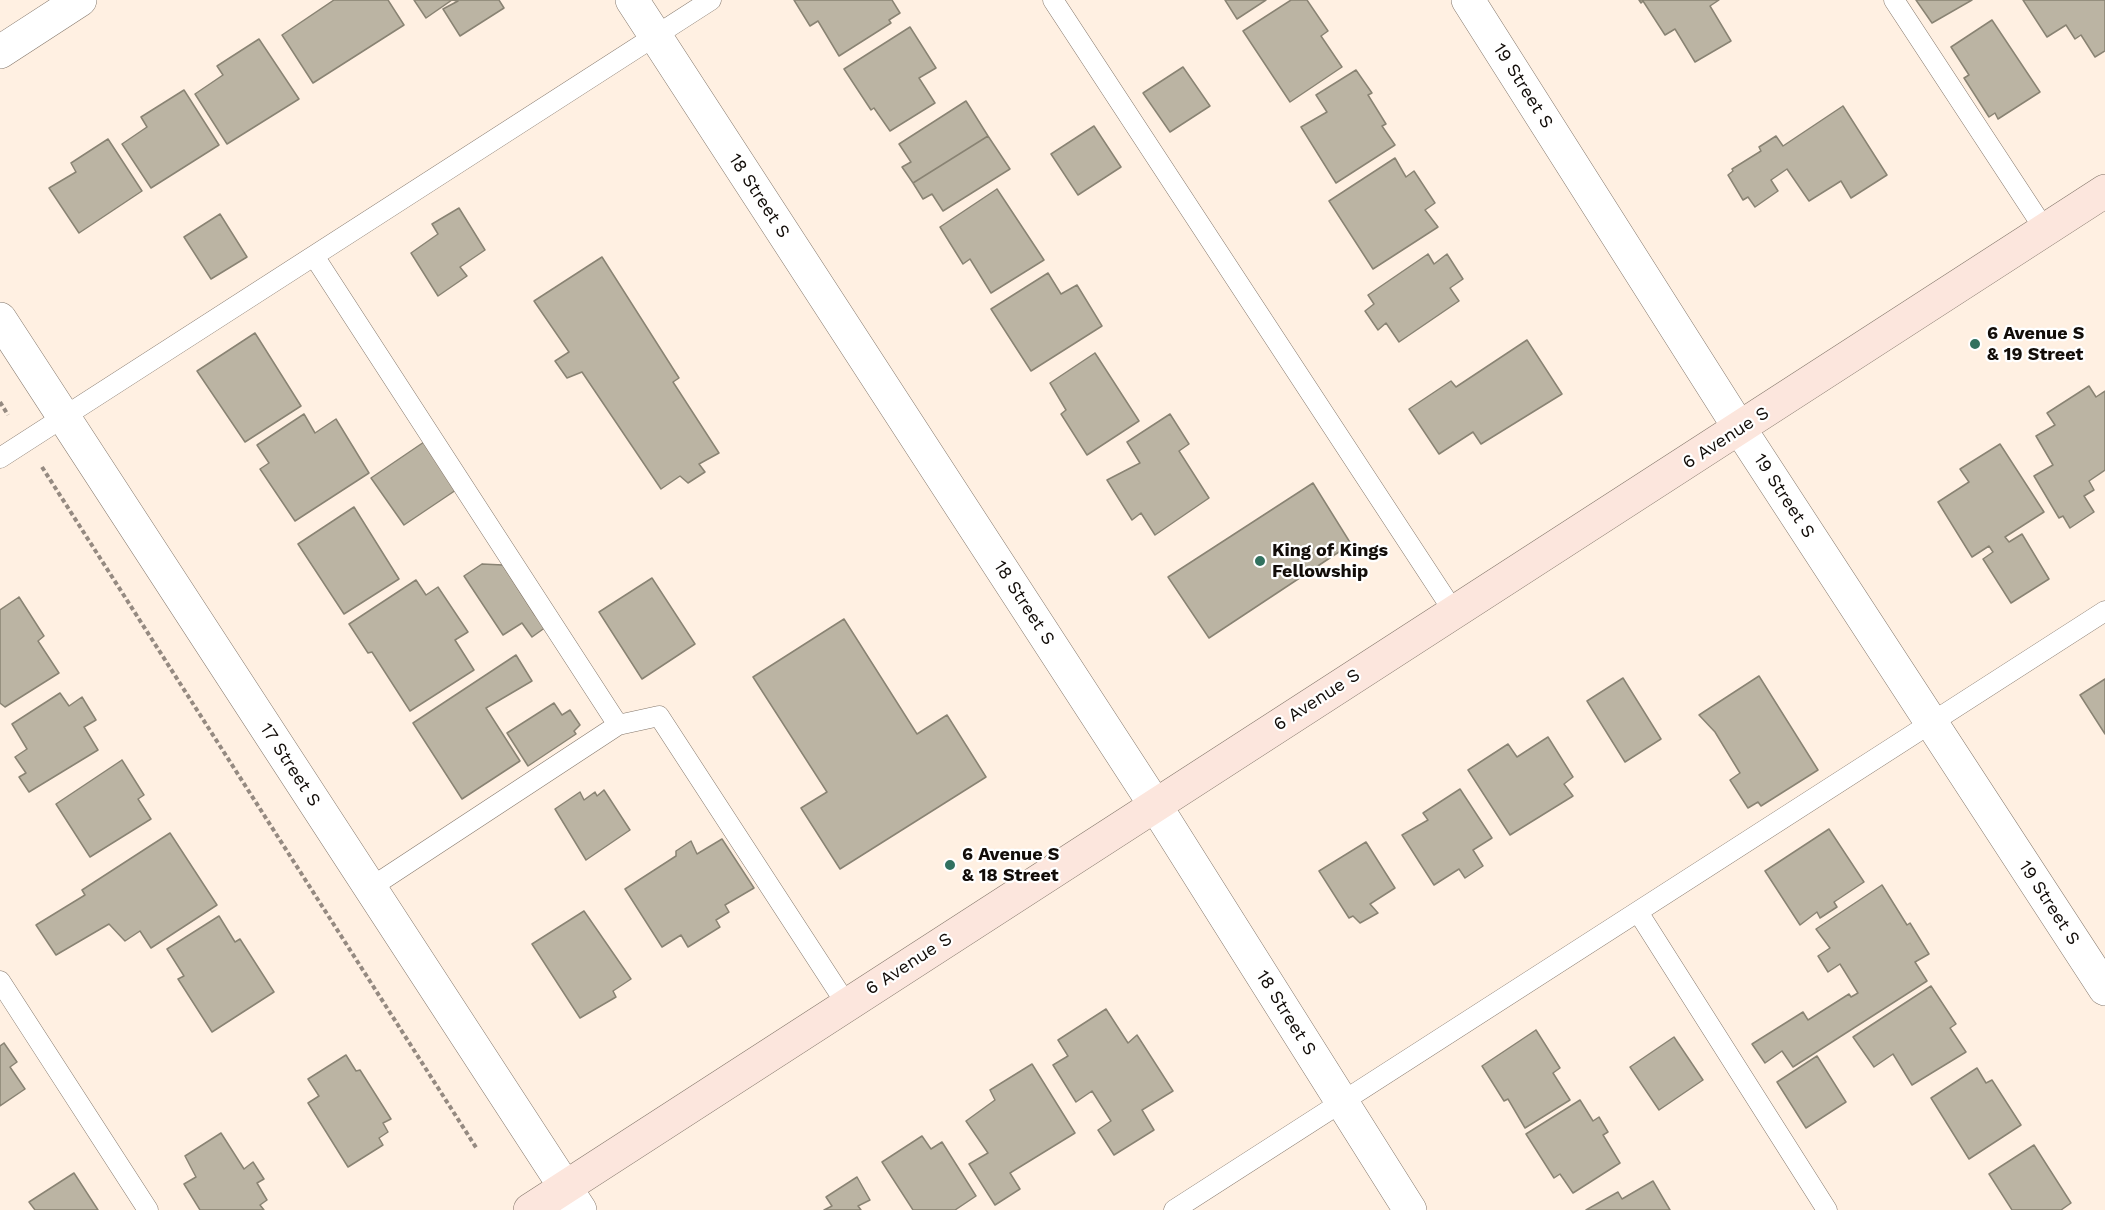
<!DOCTYPE html>
<html>
<head>
<meta charset="utf-8">
<style>
	body { margin:0 }
	canvas { display:block; background:#fff0e2 }
</style>
</head>
<body>
<canvas width="2105" height="1210"></canvas>
<script>
const context = document.querySelector('canvas').getContext('2d');
context.lineJoin = 'round';
function fill(path, color) { context.fillStyle = color; context.fill(path, 'evenodd'); }
const poly = rows => new Path2D(rows.map(r => 'M' + r).join(''));
function stroke(path, color, width, dash) { context.strokeStyle = color; context.lineWidth = width; context.lineCap = dash ? 'butt' : 'round'; context.setLineDash(dash || []); context.stroke(path); }
function label(font, color, halo, rows, align = 'center') {
  context.font = font + ' "Work Sans",sans-serif'; context.lineWidth = 4.5; context.setLineDash([]); context.textBaseline = 'middle'; context.strokeStyle = halo; context.fillStyle = color; for (const [text, x, y, turn = 0] of rows) {
    context.save(); context.translate(x, y); context.rotate((+turn || 0) * Math.PI / 180); context.textAlign = isNaN(turn) ? turn : align; if (halo) context.strokeText(text, 0, 0); context.fillText(text, 0, 0); context.restore();
  }
}
const building = poly([
	[334,0,388,0,404,25,313,83,282,35,334,0],
	[414,0,499,0,504,8,460,36,443,9,458,1,452,0,426,18,414,0],
	[794,0,892,0,900,13,889,20,891,23,839,56,818,21,810,26,794,0],
	[1225,0,1266,0,1237,19,1225,0],
	[1291,0,1307,0,1328,31,1321,36,1342,67,1290,102,1243,31,1291,0],
	[1639,0,1719,0,1710,6,1731,41,1695,62,1675,29,1665,35,1643,1,1641,3,1639,0],
	[1916,0,1972,0,1932,23,1916,0],
	[2023,0,2105,0,2105,51,2095,57,2081,35,2075,39,2066,25,2047,37,2023,0],
	[1992,20,2040,92,1998,119,1995,113,1989,117,1964,78,1969,75,1951,47,1992,20],
	[910,27,936,68,919,78,935,103,890,131,874,108,871,110,844,69,910,27],
	[259,39,299,99,227,144,195,94,223,75,217,66,259,39],
	[1183,67,1210,106,1170,132,1143,93,1183,67],
	[1356,70,1372,93,1368,95,1386,124,1382,126,1395,145,1336,183,1301,127,1327,112,1316,95,1356,70],
	[184,90,219,145,151,188,122,144,147,127,141,117,184,90],
	[966,101,988,136,913,183,902,167,911,162,899,144,966,101],
	[1843,106,1887,175,1851,198,1841,181,1809,201,1787,169,1771,180,1778,191,1755,207,1748,197,1743,200,1728,175,1733,171,1732,169,1761,151,1759,147,1776,136,1783,146,1843,106],
	[1094,126,1121,167,1078,195,1051,154,1094,126],
	[988,136,1010,169,943,211,932,194,923,199,913,183,988,136],
	[108,139,142,191,79,233,49,188,76,172,71,163,108,139],
	[1395,158,1406,177,1414,171,1435,203,1425,210,1438,227,1373,269,1329,201,1395,158],
	[997,189,1044,260,991,293,970,259,963,264,940,227,997,189],
	[459,208,485,250,460,267,467,276,438,296,411,253,438,234,432,224,459,208],
	[220,214,247,257,211,279,184,237,220,214],
	[1428,254,1434,264,1447,254,1463,279,1450,288,1459,301,1399,342,1386,323,1378,330,1365,311,1374,304,1368,295,1428,254],
	[602,257,679,378,673,382,719,453,699,464,705,472,688,483,680,476,661,489,582,372,567,378,555,361,569,352,534,301,602,257],
	[1048,273,1061,294,1077,285,1102,326,1031,371,991,309,1048,273],
	[255,333,301,406,245,442,197,371,255,333],
	[1527,340,1562,394,1481,444,1473,432,1439,454,1409,409,1451,381,1456,387,1527,340],
	[1095,353,1139,421,1087,455,1061,414,1066,410,1050,383,1095,353],
	[2089,386,2096,397,2105,391,2105,470,2089,481,2094,490,2084,496,2094,512,2070,528,2063,516,2059,518,2034,476,2053,465,2036,436,2055,425,2047,413,2089,386],
	[304,414,315,433,336,419,369,473,295,521,260,469,269,463,257,445,304,414],
	[1170,414,1189,444,1179,451,1209,498,1155,535,1141,513,1132,520,1107,480,1140,463,1127,442,1170,414],
	[424,442,456,490,404,525,371,478,424,442],
	[2000,444,2044,512,2005,537,2009,542,2022,534,2049,579,2011,603,1983,559,1993,552,1989,546,1972,557,1938,502,1969,482,1960,469,2000,444],
	[1313,483,1351,544,1209,638,1168,577,1313,483],
	[354,507,399,579,344,614,298,544,354,507],
	[482,564,503,565,535,615,537,614,546,627,532,637,522,623,503,635,464,576,482,564],
	[652,578,695,644,642,679,599,612,652,578],
	[416,580,426,595,438,587,468,632,455,640,474,670,410,711,372,652,368,653,349,624,416,580],
	[19,597,44,636,38,641,59,673,5,707,0,703,0,610,19,597],
	[844,619,917,734,947,715,986,777,840,869,801,808,827,792,753,677,844,619],
	[516,655,532,681,486,708,520,761,462,799,413,723,516,655],
	[1759,676,1818,770,1761,806,1758,802,1748,808,1730,780,1740,773,1715,732,1699,715,1759,676],
	[1623,678,1661,739,1625,762,1587,701,1623,678],
	[2105,679,2105,734,2080,695,2105,679],
	[60,693,69,706,82,697,96,720,84,727,98,750,29,792,19,777,26,773,15,757,27,749,12,724,60,693],
	[554,703,562,715,570,710,580,725,574,731,576,734,528,766,507,733,554,703],
	[1548,737,1573,777,1564,784,1573,796,1510,835,1468,770,1508,744,1517,757,1548,737],
	[122,760,144,795,138,799,151,819,90,857,56,804,122,760],
	[1460,789,1492,838,1473,850,1483,866,1465,878,1459,869,1434,885,1402,835,1428,820,1423,813,1460,789],
	[604,790,630,830,586,860,555,809,580,792,584,800,595,792,597,796,604,790],
	[1829,829,1864,882,1834,902,1837,907,1820,918,1817,912,1800,925,1765,871,1829,829],
	[170,833,217,905,151,948,140,931,125,941,109,924,56,955,36,925,85,895,82,890,170,833],
	[722,839,754,888,725,905,729,912,716,920,720,927,688,947,681,935,662,947,625,889,676,856,676,851,691,841,697,854,722,839],
	[1366,842,1395,888,1370,904,1378,913,1360,923,1353,916,1349,918,1319,871,1366,842],
	[1882,885,1907,925,1910,923,1929,954,1915,962,1927,981,1793,1067,1782,1051,1765,1063,1752,1044,1803,1012,1808,1020,1849,994,1851,997,1858,993,1840,964,1828,972,1818,956,1830,948,1816,929,1882,885],
	[584,911,631,979,613,991,616,997,580,1018,532,944,584,911],
	[219,916,235,942,240,939,274,992,212,1032,178,979,184,976,167,949,219,916],
	[1931,986,1956,1024,1950,1028,1966,1052,1912,1085,1893,1054,1874,1067,1853,1037,1931,986],
	[1106,1009,1128,1043,1137,1035,1173,1091,1142,1110,1154,1130,1114,1155,1098,1130,1111,1121,1092,1091,1076,1102,1053,1065,1068,1056,1058,1040,1106,1009],
	[1536,1030,1560,1068,1553,1073,1570,1100,1525,1128,1508,1099,1504,1101,1482,1066,1536,1030],
	[1674,1037,1703,1080,1659,1110,1630,1067,1674,1037],
	[4,1043,17,1062,10,1067,25,1089,0,1106,0,1046,4,1043],
	[346,1055,356,1071,360,1070,391,1119,383,1123,388,1132,379,1138,383,1145,348,1167,308,1103,319,1096,308,1079,346,1055],
	[1817,1056,1846,1102,1806,1128,1777,1082,1817,1056],
	[1032,1064,1075,1133,1010,1173,1020,1189,995,1205,969,1164,988,1153,966,1121,995,1100,990,1090,1032,1064],
	[1977,1068,1986,1083,1992,1080,2021,1125,1969,1159,1931,1098,1977,1068],
	[1580,1100,1593,1121,1599,1117,1608,1132,1603,1135,1620,1163,1573,1193,1560,1174,1554,1178,1526,1134,1580,1100],
	[221,1133,244,1169,253,1162,264,1179,257,1183,267,1200,260,1205,264,1210,200,1210,184,1184,196,1177,185,1156,221,1133],
	[922,1136,931,1149,942,1142,976,1196,955,1210,913,1210,882,1162,922,1136],
	[2034,1145,2071,1203,2061,1210,2012,1210,1989,1174,2034,1145],
	[74,1173,98,1210,35,1210,29,1202,74,1173],
	[857,1177,870,1200,858,1206,861,1210,824,1210,832,1206,826,1197,857,1177],
	[1653,1181,1670,1210,1586,1210,1618,1192,1622,1199,1653,1181]
]);
fill(building, '#bbb4a3');
stroke(building, '#898373', 1.5);
const lane = poly([
	[1053,0,1454,612],
	[1894,0,2045,230],
	[314,256,618,725,659,716,847,1005],
	[0,458,711,0],
	[370,888,618,725],
	[1638,912,1827,1210],
	[0,981,148,1210],
	[1174,1210,2105,611]
]);
const street = poly([
	[632,0,1155,805,1410,1210],
	[1468,0,1740,429,2105,989],
	[0,52,80,0],
	[0,319,580,1210]
]);
const secondary = poly([
	[530,1210,2105,191]
]);
stroke(lane, '#84776b', 21);
stroke(street, '#84776b', 34);
stroke(secondary, '#84776b', 34);
stroke(poly([
	[0,402,8,415],
	[42,467,477,1149]
]), '#958a81', 4, [4.5, 3]);
stroke(lane, '#fff', 20);
stroke(street, '#fff', 33);
stroke(secondary, '#fce6dd', 33);
for (const [x, y, r, color] of [
	[1975,344,6,"#31715f"],
	[1260,561,6,"#31715f"],
	[950,865,6,"#31715f"]
]) { const dot = new Path2D(); dot.arc(x, y, r, 0, 2 * Math.PI); context.fillStyle = color; context.fill(dot); stroke(dot, '#fff', 2); }
label('18px', '#120d09', '#fff', [
	["19 Street S",1523,86,58],
	["18 Street S",759,196,57],
	["6 Avenue S",1726,438,-33],
	["19 Street S",1784,496,57],
	["18 Street S",1024,603,57],
	["6 Avenue S",1317,700,-33],
	["17 Street S",290,765,57],
	["19 Street S",2049,903,57],
	["6 Avenue S",909,964,-33],
	["18 Street S",1286,1013,58]
]);
label('bold 18px', '#120d09', '#fff', [
	["6 Avenue S",1987,334],
	["& 19 Street",1987,355],
	["King of Kings",1272,551],
	["Fellowship",1272,572],
	["6 Avenue S",962,855],
	["& 18 Street",962,876]
], 'left');
</script>
</body>
</html>
